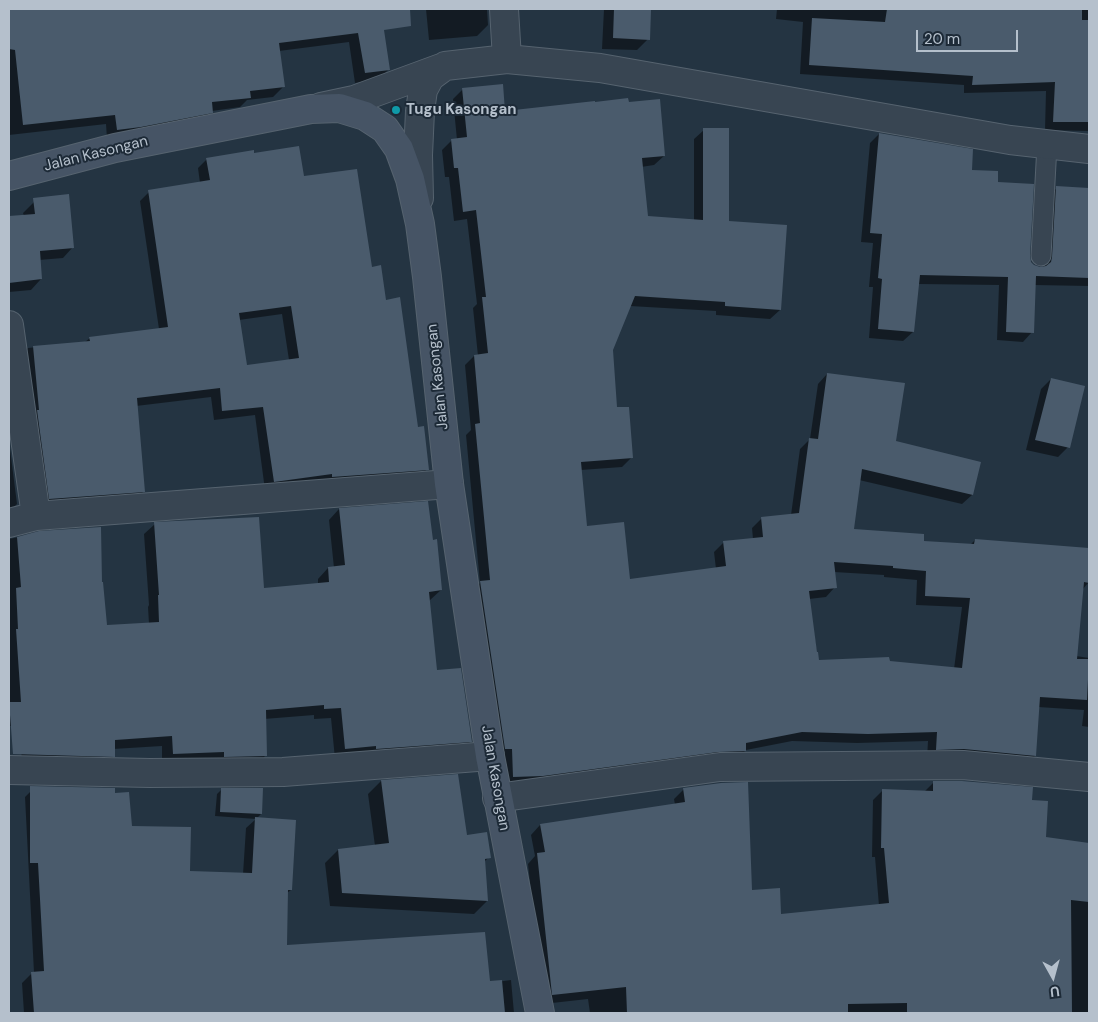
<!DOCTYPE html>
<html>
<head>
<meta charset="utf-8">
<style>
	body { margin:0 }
	#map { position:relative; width:1098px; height:1022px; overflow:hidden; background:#243442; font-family:"DM Sans",sans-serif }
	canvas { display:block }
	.frame { position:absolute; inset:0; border:10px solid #b5c0cc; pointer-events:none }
	.north { position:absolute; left:1028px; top:952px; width:50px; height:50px; -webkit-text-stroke:4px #1d2a37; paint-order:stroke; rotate:173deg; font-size:14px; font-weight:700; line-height:20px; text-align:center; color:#b5c0cc }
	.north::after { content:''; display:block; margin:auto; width:18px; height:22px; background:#b5c0cc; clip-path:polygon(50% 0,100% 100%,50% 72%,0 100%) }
	.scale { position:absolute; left:916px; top:30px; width:102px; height:22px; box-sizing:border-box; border:2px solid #b5c0cc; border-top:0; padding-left:6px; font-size:15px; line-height:18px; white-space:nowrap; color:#b5c0cc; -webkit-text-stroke:4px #1d2a37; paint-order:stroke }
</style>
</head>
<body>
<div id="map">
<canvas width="1098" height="1022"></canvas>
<div class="frame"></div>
<div class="north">U</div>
<div class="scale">20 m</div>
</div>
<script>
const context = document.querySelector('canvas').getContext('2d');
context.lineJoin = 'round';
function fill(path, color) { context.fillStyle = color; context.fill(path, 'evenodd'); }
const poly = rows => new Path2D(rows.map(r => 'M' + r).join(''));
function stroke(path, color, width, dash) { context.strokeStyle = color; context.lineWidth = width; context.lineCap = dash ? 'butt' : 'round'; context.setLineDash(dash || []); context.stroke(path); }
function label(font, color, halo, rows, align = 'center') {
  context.font = font + ' "DM Sans",sans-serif'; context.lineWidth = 4; context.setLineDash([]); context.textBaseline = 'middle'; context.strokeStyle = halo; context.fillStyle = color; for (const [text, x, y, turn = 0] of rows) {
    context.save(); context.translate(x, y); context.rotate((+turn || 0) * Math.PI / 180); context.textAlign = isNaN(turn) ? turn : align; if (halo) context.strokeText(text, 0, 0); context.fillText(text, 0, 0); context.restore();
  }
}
fill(poly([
	[9,9,377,9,389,69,379,79,355,83,349,42,279,51,283,87,273,97,247,100,240,107,212,111,202,122,107,139,106,124,9,135],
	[426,9,487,9,488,25,477,36,429,40],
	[604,9,650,9,648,39,637,50,602,49],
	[777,9,1089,9,1089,141,1088,141,1088,131,1045,130,1046,91,964,93,964,85,800,74,803,22,776,19],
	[463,89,504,112,664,156,654,165,641,167,647,217,694,220,694,139,704,130,728,222,780,310,770,319,716,315,716,311,630,306,611,350,616,409,632,457,622,467,581,470,586,528,629,581,716,569,714,552,724,542,753,539,752,528,761,519,791,515,800,449,810,439,818,384,827,374,895,442,980,463,972,495,962,504,859,480,852,530,922,542,970,545,975,540,1089,549,1089,582,1082,590,1076,656,1089,658,1089,727,1082,726,1084,710,1038,707,1035,756,1025,765,927,759,928,741,857,743,792,741,746,750,736,760,504,786,471,592,480,583,466,435,471,430,465,365,474,356,478,356,473,308,477,304,467,219,454,221,449,177,445,177,442,150,452,140,457,140,453,99],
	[834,572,884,575,884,577,917,580,916,605,962,607,954,669,888,663,818,661,809,599,826,597,835,587],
	[879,134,971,171,997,184,1030,261,1034,266,1041,268,1043,267,1047,197,1057,188,1089,189,1089,286,1034,285,1032,332,1023,342,997,340,999,285,918,284,913,332,903,341,869,338,873,287,869,287,873,243,861,242,870,143],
	[253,155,303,177,371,268,385,301,427,469,418,479,265,490,255,415,214,420,211,397,136,406,144,491,135,501,41,508,19,357,28,348,85,342,90,338,159,329,140,201,149,192,200,183,198,168,207,159],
	[282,314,289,360,246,366,239,320],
	[34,202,73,247,63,258,39,260,41,279,31,290,9,292,9,218,24,216,23,213],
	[1051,379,1068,447,1058,457,1026,450,1041,389],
	[9,441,17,504,9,512],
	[339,509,432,541,441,590,429,601,436,672,471,741,460,752,335,759,331,718,314,719,314,715,264,719,265,756,255,767,162,764,162,746,113,749,114,756,103,767,22,765,20,726,9,726,9,539,39,533,100,583,106,626,149,624,148,607,149,605,144,534,155,524,263,590,318,585,318,579,328,568,334,568,329,520],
	[457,775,466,836,489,857,484,862,487,901,474,914,330,906,325,863,338,850,375,846,368,794,381,781],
	[934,782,1023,907,1075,842,1089,844,1089,1013,590,1013,588,999,543,1004,528,864,535,856,531,835,540,825,675,805,674,799,684,789,751,891,780,915,879,906,875,857,872,857,873,800,883,790,924,792],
	[35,787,114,794,131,827,188,872,243,874,246,828,256,819,215,816,217,794,222,789,261,814,256,819,291,890,287,893,286,946,489,983,511,980,514,1013,24,1013,22,983,32,973,34,973,25,797]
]), '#0007');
fill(poly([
	[9,9,410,9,411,26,384,30,390,70,365,73,358,33,279,43,285,87,250,91,251,98,212,102,213,113,141,127,117,130,115,115,23,125,15,50,9,49],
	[614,9,651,9,650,40,613,38],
	[887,9,1082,9,1082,20,1089,20,1089,122,1053,122,1055,82,972,85,973,76,809,65,812,18,885,22],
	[503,84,505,111,595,101,595,102,628,98,629,102,660,99,665,156,642,158,648,216,703,220,703,128,729,128,729,221,787,225,781,310,725,306,725,302,635,296,613,350,617,407,629,407,633,458,581,462,587,526,624,522,630,579,726,566,723,541,763,537,761,517,799,513,809,438,818,439,827,373,905,383,896,441,981,462,973,495,862,469,854,529,924,534,924,541,974,544,975,539,1089,548,1089,583,1084,582,1077,659,1089,659,1087,700,1040,697,1036,756,964,749,936,750,937,732,868,734,802,732,746,743,746,751,718,752,543,776,513,777,512,749,505,749,480,581,490,580,475,424,480,423,474,355,488,353,482,297,486,297,476,210,463,212,458,168,454,168,451,139,467,137,462,88],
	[834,562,893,566,893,568,926,571,925,596,970,598,962,668,890,661,889,657,819,660,818,652,817,652,809,591,837,588],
	[879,133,973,149,972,170,998,171,998,182,1034,184,1030,255,1031,262,1034,265,1040,267,1046,266,1051,262,1052,257,1056,186,1089,188,1089,278,1036,276,1034,333,1006,332,1008,277,920,275,914,332,878,329,882,279,878,278,882,234,870,233],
	[299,146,304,176,357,169,372,267,381,265,386,300,400,297,418,427,424,426,429,470,332,477,332,474,274,482,263,407,222,411,220,388,137,398,145,492,49,499,37,410,39,410,33,346,90,341,89,337,168,327,148,190,210,180,206,158,254,150,254,153],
	[291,306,299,358,247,365,239,313],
	[69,194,74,248,40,251,42,279,9,283,9,216,35,214,33,198],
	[1051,378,1085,386,1070,448,1035,440],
	[428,501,433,540,437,539,442,590,429,592,437,670,461,668,472,742,376,749,376,746,345,749,341,708,324,709,324,705,266,710,267,756,224,757,224,752,173,754,172,736,115,740,115,757,13,754,9,702,21,702,16,629,18,629,16,588,21,587,17,537,39,531,101,527,102,582,103,582,107,625,159,622,158,595,159,595,154,522,259,517,264,588,329,582,328,567,345,565,339,508],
	[458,774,467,835,487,832,491,858,485,859,488,901,342,893,338,849,389,843,381,780],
	[933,781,962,781,1033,787,1032,800,1048,801,1046,837,1089,843,1089,902,1071,900,1072,1013,907,1013,907,1003,848,1004,848,1012,627,1013,626,987,552,995,537,853,545,852,540,824,685,802,683,788,721,783,748,782,752,890,780,888,781,914,889,903,884,848,881,848,882,789,933,791],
	[30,786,115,788,115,793,129,792,132,826,191,827,190,871,252,873,255,817,296,820,292,890,288,890,287,945,485,932,490,981,502,980,505,1013,34,1013,31,972,44,971,38,863,30,863],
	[221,788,263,788,262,814,220,812]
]), '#4a5b6c');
const service = poly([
	[1041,256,1047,145]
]);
const minor = poly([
	[504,9,507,59],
	[321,107,354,100,441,68],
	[419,198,418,155,420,111,423,90,430,77,445,66,507,59,600,68,1010,140,1089,149],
	[9,325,36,516,9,523],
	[36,516,449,484],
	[9,770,150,773,283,772,490,756],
	[497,798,720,767,963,765,1089,777]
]);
const secondary = poly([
	[9,176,115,148,311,109,339,108,365,116,385,129,399,149,410,179,420,224,427,277,449,484,490,756,540,1013]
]);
stroke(service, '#56636f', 21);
stroke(minor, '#56636f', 30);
stroke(secondary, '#56636f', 30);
stroke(service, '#384552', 19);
stroke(minor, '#384552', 28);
stroke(secondary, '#465465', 28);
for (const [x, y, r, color] of [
	[396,110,5,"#0f9aa8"]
]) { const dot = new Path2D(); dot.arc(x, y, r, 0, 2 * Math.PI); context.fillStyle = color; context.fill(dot); stroke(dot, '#1d2a37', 2); }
label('bold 15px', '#b5c0cc', '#1d2a37', [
	["Tugu Kasongan",406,110]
], 'left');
label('15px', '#b5c0cc', '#1d2a37', [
	["Jalan Kasongan",96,154,-14],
	["Jalan Kasongan",438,377,-96],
	["Jalan Kasongan",495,778,80]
]);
</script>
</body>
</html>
